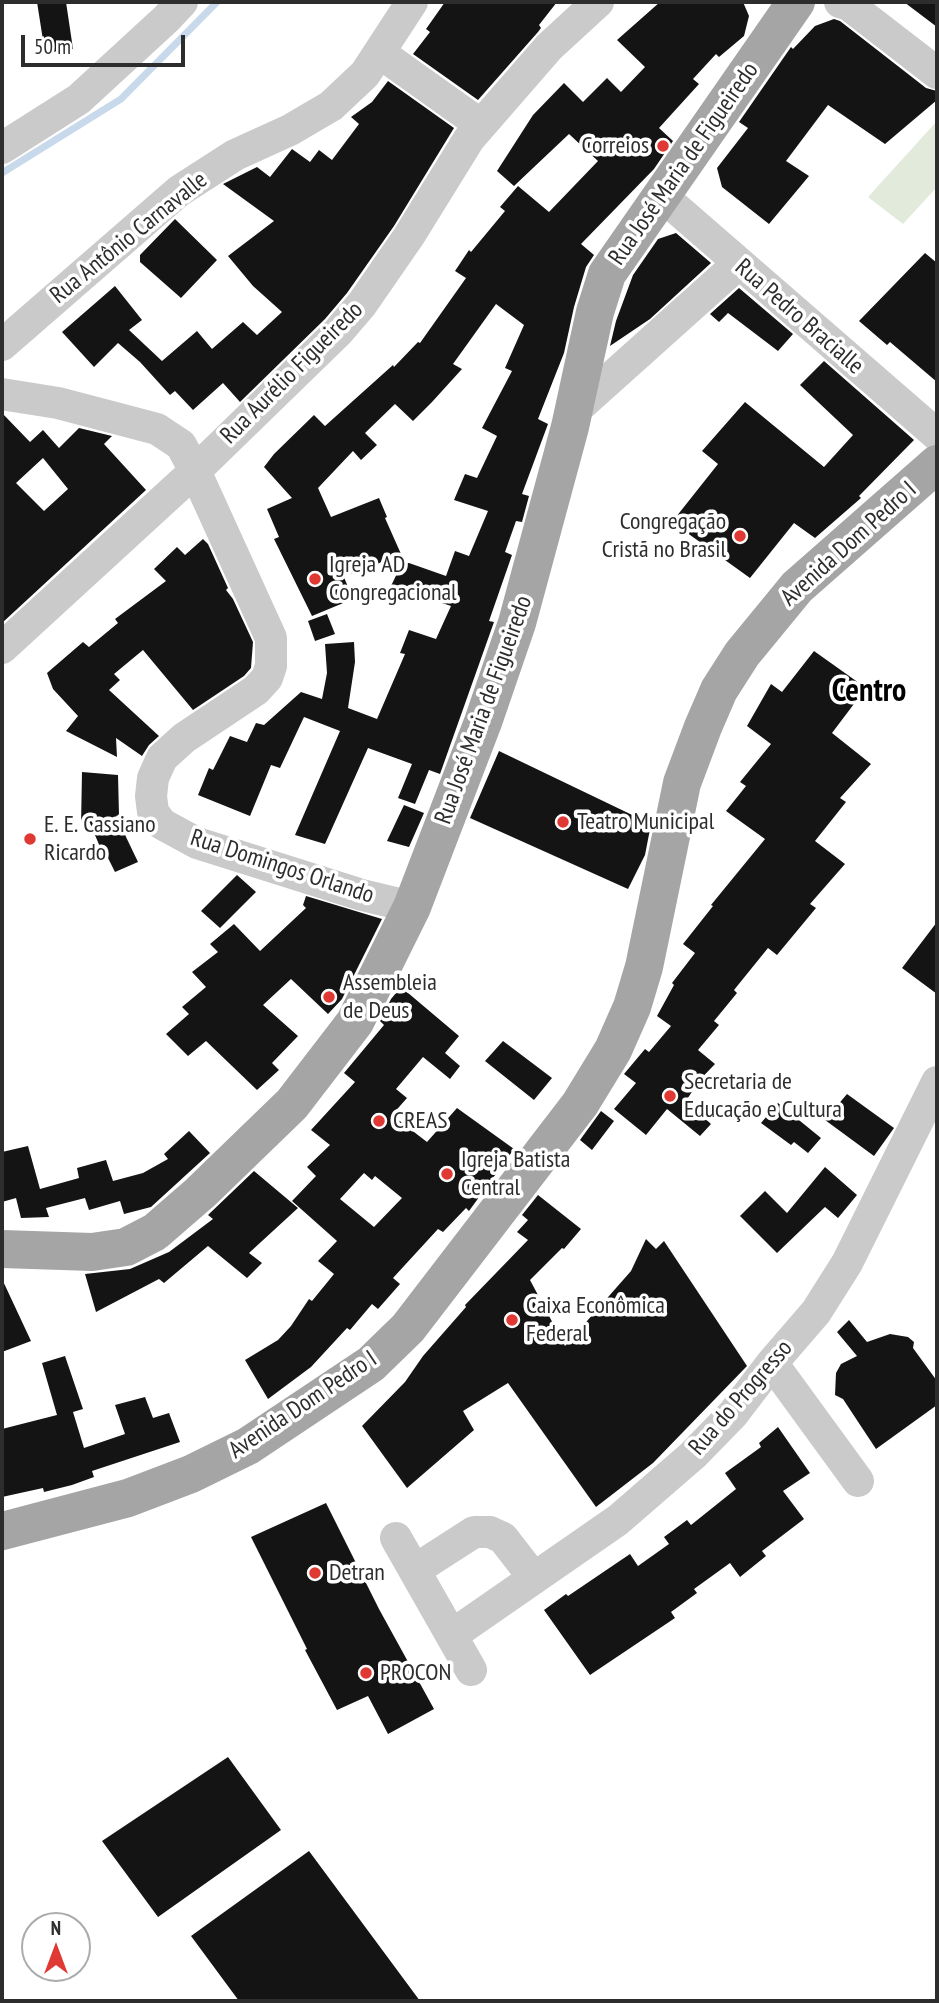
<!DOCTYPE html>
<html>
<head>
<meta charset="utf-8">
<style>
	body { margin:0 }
	#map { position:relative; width:939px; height:2003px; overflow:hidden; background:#fff; font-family:"PT Sans Narrow",sans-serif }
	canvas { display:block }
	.frame { position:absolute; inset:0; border:4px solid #2d2d2d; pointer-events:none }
	.north { position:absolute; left:21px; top:1912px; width:70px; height:70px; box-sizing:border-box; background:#fff; border:2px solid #ababab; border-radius:50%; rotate:0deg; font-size:19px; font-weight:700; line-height:28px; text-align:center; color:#2d2d2d }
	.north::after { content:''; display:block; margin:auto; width:24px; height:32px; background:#e03934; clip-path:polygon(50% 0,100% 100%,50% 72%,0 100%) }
	.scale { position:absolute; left:21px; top:35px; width:164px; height:32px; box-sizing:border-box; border:4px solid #2d2d2d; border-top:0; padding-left:9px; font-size:21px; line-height:24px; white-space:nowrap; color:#2d2d2d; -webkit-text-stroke:5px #fff; paint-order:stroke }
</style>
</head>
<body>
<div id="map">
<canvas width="939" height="2003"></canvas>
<div class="frame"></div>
<div class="north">N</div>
<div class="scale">50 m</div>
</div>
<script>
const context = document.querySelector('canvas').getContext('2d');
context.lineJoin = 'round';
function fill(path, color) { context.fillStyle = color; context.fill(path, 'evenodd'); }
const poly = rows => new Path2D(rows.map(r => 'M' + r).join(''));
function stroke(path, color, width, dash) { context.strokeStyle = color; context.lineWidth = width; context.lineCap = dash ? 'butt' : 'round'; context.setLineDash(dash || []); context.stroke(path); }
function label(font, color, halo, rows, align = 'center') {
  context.font = font + ' "PT Sans Narrow",sans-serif'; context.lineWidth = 7; context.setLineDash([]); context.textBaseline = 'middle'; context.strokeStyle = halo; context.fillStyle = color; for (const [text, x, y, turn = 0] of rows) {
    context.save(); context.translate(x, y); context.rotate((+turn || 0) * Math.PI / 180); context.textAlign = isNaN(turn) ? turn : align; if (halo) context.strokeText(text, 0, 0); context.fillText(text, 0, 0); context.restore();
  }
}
fill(poly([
	[937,121,937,187,903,224,868,197]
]), '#e2eadb');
stroke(poly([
	[2,173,121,99,217,2]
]), '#c7d9ea', 7);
fill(poly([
	[37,2,66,2,73,49,45,53],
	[445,2,557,2,539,25,541,28,538,32,478,100,413,54,430,32,426,29],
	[660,2,743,2,749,16,744,36,719,57,716,54,693,79,699,84,659,128,673,141,654,169,581,244,594,255,586,267,574,307,564,353,538,419,548,424,522,494,529,496,522,522,516,521,505,552,512,555,489,621,494,622,440,774,429,770,415,804,398,798,412,764,368,748,325,844,295,835,340,731,304,717,280,768,271,765,250,816,198,795,209,768,213,770,230,736,247,742,256,723,264,725,301,692,322,699,327,673,325,644,354,642,355,662,348,708,377,719,405,654,400,653,409,630,436,639,451,606,391,586,402,563,409,563,446,576,455,551,469,556,488,511,454,500,465,474,477,478,497,436,482,428,512,371,505,368,524,325,496,304,453,364,462,369,432,402,413,421,395,404,365,433,377,445,361,460,353,451,318,488,331,517,379,498,387,517,385,518,401,554,353,574,341,570,353,599,312,616,274,539,279,537,267,509,292,498,264,467,274,454,314,415,325,426,393,365,394,367,418,342,420,343,466,278,455,271,469,250,471,252,505,211,500,207,518,186,549,212,598,161,569,134,514,186,497,171,533,115,564,83,583,102,607,78,621,92,645,67,617,40],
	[904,2,937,2,937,27],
	[834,19,840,21,926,88,937,91,937,100,885,144,828,105,786,161,809,176,769,224,722,187,717,168,748,128,739,122,791,47,793,49,815,26],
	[388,81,454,128,394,226,347,293,325,319,240,402,223,383,193,410,175,391,170,395,140,362,118,343,94,367,62,332,115,286,142,320,129,330,162,361,197,331,212,349,243,322,257,335,282,312,253,286,228,256,274,221,223,184,257,167,270,177,292,149,310,162,319,150,332,160,359,124,351,117,372,102],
	[175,219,217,260,181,298,140,262,140,255],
	[676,233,711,263,650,319,610,346,616,321,633,275,658,239],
	[925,253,937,263,937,382,890,342,887,345,859,321],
	[739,288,793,334,778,351,728,313,719,322,710,314],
	[824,361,914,440,859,496,861,498,815,538,794,523,750,578,672,522,718,464,702,451,745,402,824,467,853,435,800,385],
	[2,413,30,442,43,430,59,448,79,428,112,436,104,444,146,490,2,623],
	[43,458,68,489,44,511,16,483],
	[203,539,208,544,228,588,226,590,233,599,253,642,251,668,244,676,193,710,143,650,114,674,120,680,109,690,159,736,149,745,142,756,116,738,117,757,66,731,78,716,53,689,47,673,83,642,89,647,118,623,115,619,166,581,154,569,177,547,185,555],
	[327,614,335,634,315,641,308,621],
	[814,651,866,688,832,733,871,764,840,798,846,802,815,841,845,864,810,904,816,908,777,955,768,948,734,990,737,993,714,1021,719,1025,698,1050,715,1064,691,1089,693,1090,686,1101,711,1124,700,1136,667,1109,646,1135,614,1109,636,1083,624,1074,645,1049,649,1052,671,1026,657,1016,674,985,672,983,695,953,683,944,713,906,711,905,765,839,726,811,746,786,740,782,771,744,747,726,771,684,782,692],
	[499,751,651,824,645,855,628,889,470,818],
	[82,772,118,775,119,815,116,816,138,862,115,872,102,846,100,847,90,823,81,825],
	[404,805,424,813,409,847,387,841],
	[237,875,256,892,220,928,201,911],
	[306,896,382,919,342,999,328,1014,291,979,263,1005,298,1036,272,1063,279,1070,257,1090,206,1041,188,1056,166,1034,189,1014,182,1007,206,987,192,972,218,952,210,944,234,924,260,951,306,908,303,905],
	[937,922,937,994,902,968],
	[401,987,459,1036,445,1053,460,1066,450,1079,423,1057,396,1089,407,1098,392,1115,427,1142,457,1108,514,1149,469,1211,466,1208,443,1232,438,1229,393,1278,400,1284,378,1309,372,1304,350,1330,347,1328,311,1367,268,1399,245,1360,278,1340,291,1326,309,1299,312,1301,334,1274,318,1261,337,1241,292,1201,316,1176,307,1167,330,1145,311,1130,355,1082,344,1073,384,1025,380,1021,391,1008,388,1005,391,999],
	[364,1173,372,1180,375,1176,402,1198,374,1227,340,1199],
	[503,1041,552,1078,534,1100,485,1061],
	[847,1094,894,1128,874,1156,825,1120],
	[778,1103,821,1138,808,1153,794,1142,791,1145,761,1123],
	[601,1111,614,1121,592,1150,580,1140],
	[189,1131,210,1153,151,1207,124,1214,120,1201,89,1210,85,1198,46,1208,49,1217,21,1218,16,1198,2,1202,2,1152,28,1146,40,1189,79,1178,77,1168,106,1160,113,1181,143,1173,168,1159,164,1154],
	[825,1167,857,1195,838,1218,825,1207,777,1253,740,1216,765,1191,787,1213],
	[254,1171,298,1208,249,1253,262,1263,247,1278,208,1246,164,1283,159,1279,96,1312,85,1274,130,1269,169,1252,213,1219,208,1215],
	[538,1195,581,1229,564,1249,562,1248,530,1280,565,1346,631,1271,646,1239,656,1249,664,1241,747,1366,653,1463,596,1507,508,1383,463,1411,474,1430,407,1488,362,1426,405,1382,423,1356,466,1307,465,1305,528,1240,517,1232,528,1220,522,1215],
	[2,1279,31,1341,2,1352],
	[849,1320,867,1342,890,1334,908,1337,914,1342,913,1348,937,1381,937,1405,876,1449,843,1399,835,1395,836,1373,841,1364,857,1356,837,1332],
	[65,1356,83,1409,73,1412,84,1448,125,1434,115,1405,145,1397,153,1418,169,1413,180,1442,92,1471,94,1477,72,1485,44,1492,43,1488,2,1497,2,1429,57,1415,42,1363],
	[778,1427,810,1473,783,1491,804,1519,762,1551,766,1556,740,1577,730,1563,694,1589,697,1593,671,1612,675,1618,590,1675,544,1610,566,1594,568,1596,630,1554,638,1566,669,1544,664,1537,687,1520,691,1525,736,1489,725,1473,761,1447,759,1443],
	[326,1503,379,1609,434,1709,388,1734,368,1696,337,1710,305,1650,307,1649,251,1537],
	[228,1757,281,1830,158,1917,102,1841],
	[309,1851,420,2001,239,2001,191,1936]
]), '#141414');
stroke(poly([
	[840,2,849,5,937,73],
	[380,53,481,125],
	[2,148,79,99,166,19,182,2],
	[662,196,937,435],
	[2,345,179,191,235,155,290,130,331,106,365,74,412,2],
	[2,394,58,403,157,429,181,445,195,471,271,638,271,666,267,678,256,690,184,738,162,758,153,778,151,796,153,812,162,824,197,843,362,895,412,907],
	[574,411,738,264],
	[2,648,195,471,338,332,362,304,409,236,469,139,549,47,598,2],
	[772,1363,858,1481],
	[396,1538,471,1670],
	[415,1570,474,1532,490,1532,503,1538,534,1578],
	[452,1635,618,1520,693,1455,733,1414,772,1363,816,1312,847,1263,937,1082]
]), '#cacaca', 32);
stroke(poly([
	[2,1249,92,1252,126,1247,155,1232,200,1193,292,1104,355,1022,412,907,483,722,517,623,570,427,595,312,607,274,796,2],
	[2,1531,128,1498,191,1474,248,1446,371,1364,408,1328,580,1104,613,1050,632,1007,644,967,682,783,703,727,719,690,742,654,797,587,937,464]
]), '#a5a5a5', 38);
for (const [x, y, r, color] of [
	[663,146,7,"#e03934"],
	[740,536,7,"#e03934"],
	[315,579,7,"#e03934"],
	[563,822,7,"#e03934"],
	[30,839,7,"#e03934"],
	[329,997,7,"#e03934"],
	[670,1096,7,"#e03934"],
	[379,1121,7,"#e03934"],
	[447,1174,7,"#e03934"],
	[512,1320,7,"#e03934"],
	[315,1573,7,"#e03934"],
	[366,1673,7,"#e03934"]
]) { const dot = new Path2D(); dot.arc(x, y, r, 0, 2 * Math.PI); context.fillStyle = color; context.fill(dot); stroke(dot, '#fff', 2.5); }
label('24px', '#2d2d2d', '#fff', [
	["Correios",649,146,"right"],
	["Congregação",726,522,"right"],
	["Cristã no Brasil",726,550,"right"],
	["Igreja AD",329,565],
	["Congregacional",329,593],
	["Teatro Municipal",577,822],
	["E. E. Cassiano",44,825],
	["Ricardo",44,853],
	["Assembleia",343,983],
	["de Deus",343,1011],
	["Secretaria de",684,1082],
	["Educação e Cultura",684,1110],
	["CREAS",393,1121],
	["Igreja Batista",461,1160],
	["Central",461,1188],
	["Caixa Econômica",526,1306],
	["Federal",526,1334],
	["Detran",329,1573],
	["PROCON",380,1673]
], 'left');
label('24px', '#2d2d2d', '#fff', [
	["Rua José Maria de Figueiredo",684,164,-55],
	["Rua Antônio Carnavalle",129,238,-39],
	["Rua Pedro Bracialle",799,317,41],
	["Rua Aurélio Figueiredo",292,373,-45],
	["Avenida Dom Pedro I",849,544,-42],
	["Rua José Maria de Figueiredo",484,710,-70],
	["Rua Domingos Orlando",282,867,18],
	["Rua do Progresso",741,1398,-49],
	["Avenida Dom Pedro I",303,1405,-34]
]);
label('bold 32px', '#000', '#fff', [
	["Centro",869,692]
]);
</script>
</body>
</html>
